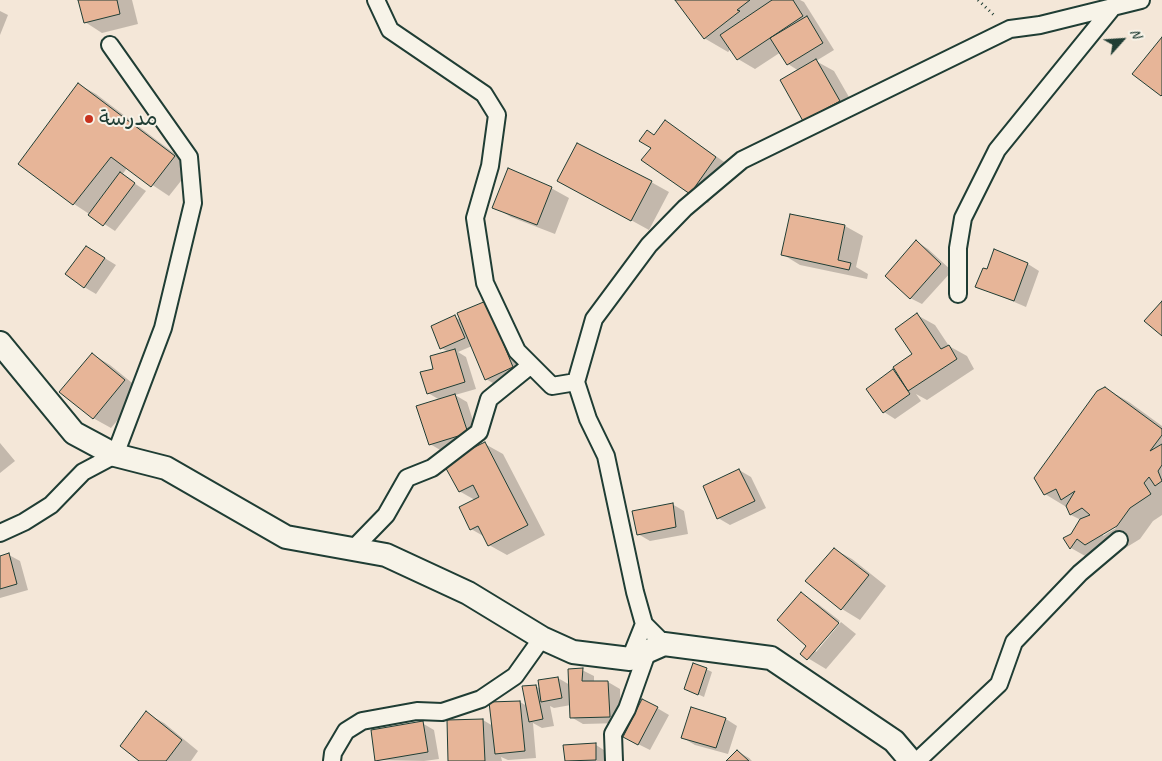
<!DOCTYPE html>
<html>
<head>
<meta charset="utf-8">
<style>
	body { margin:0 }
	#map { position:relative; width:1162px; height:761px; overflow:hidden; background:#f4e7d8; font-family:Caveat,sans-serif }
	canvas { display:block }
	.north { position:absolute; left:1097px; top:15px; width:50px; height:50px; -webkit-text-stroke:4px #f7f3e8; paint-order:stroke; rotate:64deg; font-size:14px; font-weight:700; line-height:20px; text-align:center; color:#1f3d34 }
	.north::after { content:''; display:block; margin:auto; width:18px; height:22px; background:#1f3d34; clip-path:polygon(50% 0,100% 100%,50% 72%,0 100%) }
</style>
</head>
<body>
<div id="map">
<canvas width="1162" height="761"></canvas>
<div class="north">N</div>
</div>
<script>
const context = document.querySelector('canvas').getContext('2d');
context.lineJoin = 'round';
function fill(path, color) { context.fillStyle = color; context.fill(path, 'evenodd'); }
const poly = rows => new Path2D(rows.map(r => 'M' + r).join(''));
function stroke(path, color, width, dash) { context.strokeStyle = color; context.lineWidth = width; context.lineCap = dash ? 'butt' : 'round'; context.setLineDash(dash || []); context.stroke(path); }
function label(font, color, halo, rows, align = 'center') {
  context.font = font + ' Caveat,"Playpen Sans Arabic",sans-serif'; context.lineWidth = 4; context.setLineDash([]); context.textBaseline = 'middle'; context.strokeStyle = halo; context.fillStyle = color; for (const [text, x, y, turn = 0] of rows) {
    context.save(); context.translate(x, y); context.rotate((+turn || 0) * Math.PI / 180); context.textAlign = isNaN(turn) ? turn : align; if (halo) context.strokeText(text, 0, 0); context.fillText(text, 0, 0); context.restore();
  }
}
fill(poly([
	[79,0,132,0,138,24,102,33,85,22],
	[677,0,800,0,804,2,834,50,816,61,834,71,857,111,822,130,804,120,799,71,788,64,781,52,755,69,738,59,731,49,728,52,704,38],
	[0,11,8,15,0,35],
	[78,84,96,94,192,167,169,196,127,168,122,175,146,191,115,231,74,204],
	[665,121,733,168,708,203,690,193,653,148,655,136],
	[651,182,669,192,649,230,576,190],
	[551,188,569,198,555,234,511,217,494,207],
	[791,215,845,226,863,236,856,267,868,274,867,279,800,265,782,254],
	[917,242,928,249,952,271,922,304,910,298],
	[98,254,116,265,96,294,84,287],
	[1028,264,1039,271,1026,307,977,286],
	[504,312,530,377,503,389,486,379,472,346,458,352,466,357,476,389,455,395,467,402,479,439,442,451,430,444,440,400,428,393,435,370,449,352,441,348,455,317,462,321],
	[917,315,935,325,949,346,967,356,974,369,927,400,916,394,921,401,895,419,884,412,893,370,899,374,914,355],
	[92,354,110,365,142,391,111,428,93,418],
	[1105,388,1129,402,1162,426,1162,515,1153,521,1140,539,1109,558,1094,561,1071,548,1064,538,1072,535,1081,520,1071,515,1068,508,1045,494],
	[1115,526,1116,528,1103,536,1103,533],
	[0,443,15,461,0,473],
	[485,444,503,454,545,535,507,555,489,545,485,537,471,529,475,500,459,491],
	[739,470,751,477,766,508,730,525,718,518,704,487],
	[672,504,684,511,688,534,650,541,638,534],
	[834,549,852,559,886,586,860,620,842,609,807,581],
	[9,555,20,561,28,590,0,598,0,557],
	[801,594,818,604,840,621,815,650,816,652,841,622,856,634,826,669,801,654,807,646],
	[706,669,712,672,704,697,691,691],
	[582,670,594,676,594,682,608,682,620,689,621,723,583,724,571,717,571,705,554,708,550,706,554,726,542,728,533,723,536,758,508,760,501,757,502,761,449,761,483,720,493,726,520,702,527,706,535,686,541,689,558,678,570,685],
	[657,708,669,715,650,750,636,743],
	[692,709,726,719,737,726,728,754,695,745,683,738],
	[146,713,164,723,198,751,191,761,141,761],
	[422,723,434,730,439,759,424,761,377,760],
	[596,745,607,752,607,761,566,761,564,746],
	[737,751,749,758,752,761,728,761]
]), '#0003');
const building = poly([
	[78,0,117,0,120,14,84,23,78,0],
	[675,0,750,0,737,10,740,11,704,39,675,0],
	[772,0,793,0,803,16,737,60,720,35,772,0],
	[807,16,823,43,787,65,770,38,807,16],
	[1162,37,1162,95,1161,96,1132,74,1162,37],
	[816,59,840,101,803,121,780,80,816,59],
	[78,83,175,156,151,187,111,157,73,205,18,164,78,83],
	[665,120,716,157,690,194,641,160,651,148,639,141,647,130,654,135,665,120],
	[577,143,652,181,631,221,557,181,577,143],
	[508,168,552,187,537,225,492,208,508,168],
	[120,172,135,183,103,226,88,215,120,172],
	[790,214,845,225,838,260,851,263,849,270,781,255,790,214],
	[916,240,941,264,910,299,885,276,916,240],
	[86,246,105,258,84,288,65,274,86,246],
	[994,249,1028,263,1014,301,975,287,983,268,987,269,994,249],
	[486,301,513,367,485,380,457,313,486,301],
	[1162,301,1162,336,1144,321,1162,301],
	[917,313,941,349,949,345,957,359,908,391,893,367,912,354,895,329,917,313],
	[455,315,465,338,440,349,431,326,455,315],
	[455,349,465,382,427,394,420,372,433,369,430,356,455,349],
	[92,353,125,380,93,419,59,392,92,353],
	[893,369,910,394,883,413,866,389,893,369],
	[1105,387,1162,429,1162,435,1150,451,1162,444,1162,465,1158,471,1162,481,1155,486,1149,477,1144,483,1151,494,1130,508,1117,526,1085,545,1077,539,1070,549,1063,538,1071,534,1080,519,1090,515,1082,508,1070,515,1066,506,1075,491,1061,500,1056,489,1044,495,1034,478,1097,391,1105,387],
	[455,394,468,433,429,445,416,406,455,394],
	[485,442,528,525,488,546,478,526,470,530,459,507,479,497,473,485,459,492,443,463,485,442],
	[739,469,755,501,717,519,703,486,739,469],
	[673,503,676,527,637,535,632,511,673,503],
	[834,548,869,575,841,610,805,581,834,548],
	[9,553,17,584,0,589,0,556,9,553],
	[801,592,839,623,807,660,800,654,806,646,777,620,801,592],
	[693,663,707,668,698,695,684,689,693,663],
	[583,668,582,681,608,681,610,717,570,718,568,669,583,668],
	[558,677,562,698,541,702,538,680,558,677],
	[536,685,543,719,529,722,522,686,536,685],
	[642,699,658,707,638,745,623,737,642,699],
	[520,701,525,751,495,754,489,702,520,701],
	[691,707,726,718,716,748,681,738,691,707],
	[146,711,182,740,166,761,139,761,120,746,146,711],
	[483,719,485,761,448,761,447,720,483,719],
	[423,721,428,752,375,761,371,730,423,721],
	[596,743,596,760,565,761,563,745,596,743],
	[737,750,749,761,726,761,737,750]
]);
fill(building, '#e7b598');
stroke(building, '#1f3d34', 1);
const street = poly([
	[376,0,390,30,484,94,497,115,490,166,475,218,485,283,517,351,552,386,576,382],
	[958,294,958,248,963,218,997,150,1113,7],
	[0,533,24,522,51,505,83,472,115,455,163,328,193,203,189,157,110,45],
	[353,549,386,515,407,478,432,468,479,432,489,399,531,365],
	[664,644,644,624,635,592,606,456,588,419,576,382,594,319,649,245,685,208,742,160,1010,29,1040,25,1141,0],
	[630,659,644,624],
	[332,761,333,753,346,731,362,721,417,711,442,712,481,699,515,676,542,638],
	[614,761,613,734,627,709,648,650],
	[917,761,999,684,1014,642,1080,573,1119,540]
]);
const secondary = poly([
	[0,343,74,433,115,455,166,468,286,537,386,555,468,593,542,638,573,652,630,659,664,644,771,658,894,741,911,761]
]);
stroke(street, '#1f3d34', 20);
stroke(secondary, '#1f3d34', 26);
stroke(poly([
	[978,0,996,17]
]), '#1f3d34', 3, [1, 4]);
stroke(street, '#f7f3e8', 16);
stroke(secondary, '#f7f3e8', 22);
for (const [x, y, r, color] of [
	[89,119,5,"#c8321e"]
]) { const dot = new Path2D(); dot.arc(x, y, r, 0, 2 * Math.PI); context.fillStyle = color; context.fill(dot); stroke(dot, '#f7f3e8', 2); }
label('21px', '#1f3d34', '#f7f3e8', [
	["مدرسة",99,119]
], 'left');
</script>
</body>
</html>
